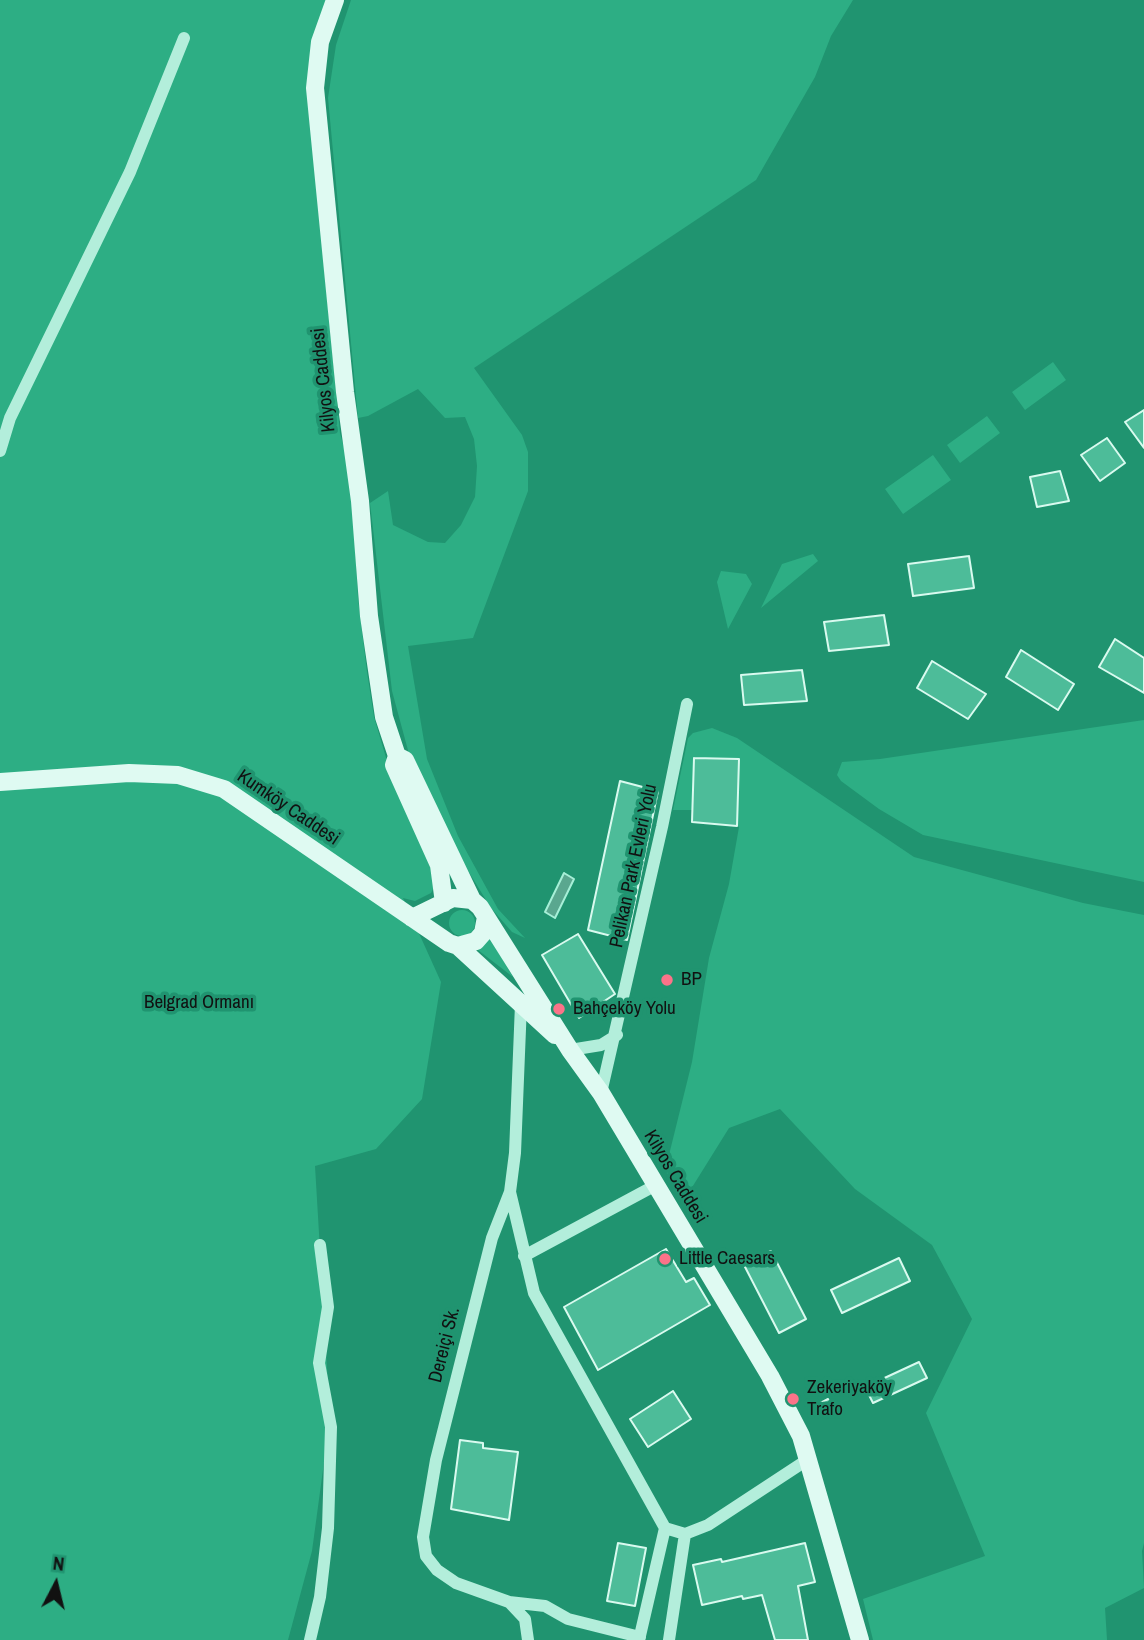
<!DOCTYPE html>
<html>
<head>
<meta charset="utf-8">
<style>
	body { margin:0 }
	#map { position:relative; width:1144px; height:1640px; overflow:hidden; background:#209470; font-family:"Archivo Narrow",sans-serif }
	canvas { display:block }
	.north { position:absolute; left:21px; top:1549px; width:70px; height:70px; -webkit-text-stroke:5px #209470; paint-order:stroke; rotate:7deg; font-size:19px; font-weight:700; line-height:28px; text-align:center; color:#111 }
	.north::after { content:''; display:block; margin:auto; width:24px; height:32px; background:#111; clip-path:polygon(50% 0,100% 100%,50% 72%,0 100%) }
</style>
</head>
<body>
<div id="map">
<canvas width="1144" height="1640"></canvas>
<div class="north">N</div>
</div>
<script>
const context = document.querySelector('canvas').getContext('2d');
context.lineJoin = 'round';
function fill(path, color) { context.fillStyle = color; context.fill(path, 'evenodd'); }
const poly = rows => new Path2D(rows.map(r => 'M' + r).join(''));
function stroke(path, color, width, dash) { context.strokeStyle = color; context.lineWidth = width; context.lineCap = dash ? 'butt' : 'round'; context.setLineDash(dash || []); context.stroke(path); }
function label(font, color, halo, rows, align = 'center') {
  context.font = font + ' "Archivo Narrow",sans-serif'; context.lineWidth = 7; context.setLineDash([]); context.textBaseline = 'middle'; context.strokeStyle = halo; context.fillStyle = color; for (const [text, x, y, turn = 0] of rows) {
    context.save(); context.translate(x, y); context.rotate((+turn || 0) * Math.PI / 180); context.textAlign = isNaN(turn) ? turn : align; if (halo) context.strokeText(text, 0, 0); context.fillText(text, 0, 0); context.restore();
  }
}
fill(poly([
	[0,0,329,0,313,43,324,265,340,433,351,473,358,598,367,672,374,717,387,761,433,862,435,885,431,893,415,901,403,898,441,982,422,1099,376,1149,315,1166,330,1418,312,1551,288,1640,0,1640],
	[351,0,853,0,831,36,815,77,756,180,474,368,522,435,528,452,528,491,473,638,408,646,427,759,458,836,498,909,525,938,512,932,491,908,465,866,409,754,392,691,370,503,388,491,393,525,428,542,445,543,461,525,475,497,477,466,474,439,465,417,445,418,418,389,368,416,358,418,328,98,336,45],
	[1053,362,1066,380,1025,410,1012,392],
	[987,416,1000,433,960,463,947,445],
	[933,455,951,480,903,514,885,489],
	[813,554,818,561,761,608,782,564],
	[721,571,746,574,752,584,728,629,717,582],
	[1144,720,1144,882,923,835,879,809,841,781,837,775,842,762,880,759],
	[712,728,737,738,914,857,1083,903,1144,915,1144,1543,1142,1551,1144,1588,1105,1608,1107,1640,873,1640,863,1599,985,1556,926,1413,972,1319,932,1245,855,1189,780,1109,729,1128,686,1197,665,1171,692,1062,709,958,729,884,739,827,737,826,739,759,694,758,692,810,673,810,688,738,693,733],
	'449 923a13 13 0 1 1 26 0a13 13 0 1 1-26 0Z',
	[489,936,513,977,478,950]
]), '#2dae84');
const water = poly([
	[564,873,574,879,555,918,545,912,564,873]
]);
fill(water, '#5aa78f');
stroke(water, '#a6efd7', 2);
const building = poly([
	[1144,410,1144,448,1125,422,1144,410],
	[1107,438,1125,463,1100,481,1081,455,1107,438],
	[1060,471,1069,501,1037,507,1030,477,1060,471],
	[969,556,974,588,913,596,908,564,969,556],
	[884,615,889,645,829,651,824,622,884,615],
	[1115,639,1144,658,1144,693,1099,667,1115,639],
	[1021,650,1074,684,1058,710,1006,677,1021,650],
	[932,661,986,694,968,719,917,688,932,661],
	[802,670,807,701,744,705,741,675,802,670],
	[694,758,739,759,737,826,692,822,694,758],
	[620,781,658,791,627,940,588,930,620,781],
	[578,934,615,994,579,1018,542,955,578,934],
	[666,1249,686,1282,694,1278,710,1305,598,1370,564,1307,666,1249],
	[771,1251,806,1319,779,1333,744,1265,771,1251],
	[899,1258,910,1281,842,1313,831,1290,899,1258],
	[919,1362,927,1378,873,1403,865,1387,919,1362],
	[673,1391,691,1419,648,1447,630,1419,673,1391],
	[828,1399,833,1408,820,1415,815,1406,828,1399],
	[460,1440,483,1443,483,1448,518,1452,509,1520,451,1509,460,1440],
	[618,1543,646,1548,635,1606,607,1601,618,1543],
	[805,1543,815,1582,798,1586,808,1640,775,1640,762,1595,743,1599,742,1596,702,1605,693,1565,721,1559,722,1562,805,1543]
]);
fill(building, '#4dbc99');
stroke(building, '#d9faef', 2);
stroke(poly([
	[0,451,10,418,130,172,184,38],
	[521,1004,515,1153,510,1192,492,1238,436,1460,423,1537,426,1556,437,1570,456,1583,509,1602,525,1619,528,1640],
	[570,1050,601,1045,617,1035],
	[601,1093,662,827,687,704],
	[510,1192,534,1293,665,1528,685,1534,708,1525,807,1460],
	[524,1256,656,1185],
	[509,1602,545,1606,568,1619,640,1637],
	[310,1640,320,1597,328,1528,331,1427,319,1363,328,1307,320,1245],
	[639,1640,665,1528],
	[669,1640,685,1534]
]), '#b3eedb', 12);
stroke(poly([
	[335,0,320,42,315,88,345,392,360,501,369,616,384,717,397,756],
	[397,756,405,760,472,900,480,907,570,1050,601,1093,770,1376,801,1436,860,1640],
	[397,756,394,765,439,865,444,903],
	[0,782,129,773,178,775,224,789,449,943,458,946,555,1035],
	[412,918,453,898,472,900],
	[458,946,476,941,483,933,486,917]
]), '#dffaf2', 18);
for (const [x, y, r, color] of [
	[667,980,7,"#fb7389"],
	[559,1009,7,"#fb7389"],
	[665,1259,7,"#fb7389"],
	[793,1399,7,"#fb7389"]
]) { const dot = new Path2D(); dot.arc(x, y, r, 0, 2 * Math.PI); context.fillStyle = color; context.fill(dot); stroke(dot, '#209470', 2.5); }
label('19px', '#111', '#209470', [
	["Kilyos Caddesi",324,380,-96],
	["Kumköy Caddesi",288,808,34],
	["Pelikan Park Evleri Yolu",634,866,-78],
	["Kilyos Caddesi",675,1177,59],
	["Dereiçi Sk.",445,1345,-76]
]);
label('19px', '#111', '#209470', [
	["BP",681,980],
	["Bahçeköy Yolu",573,1009],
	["Little Caesars",679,1259],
	["Zekeriyaköy",807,1388],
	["Trafo",807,1410]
], 'left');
label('19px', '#111', '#209470', [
	["Belgrad Ormanı",199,1003]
]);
</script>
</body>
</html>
